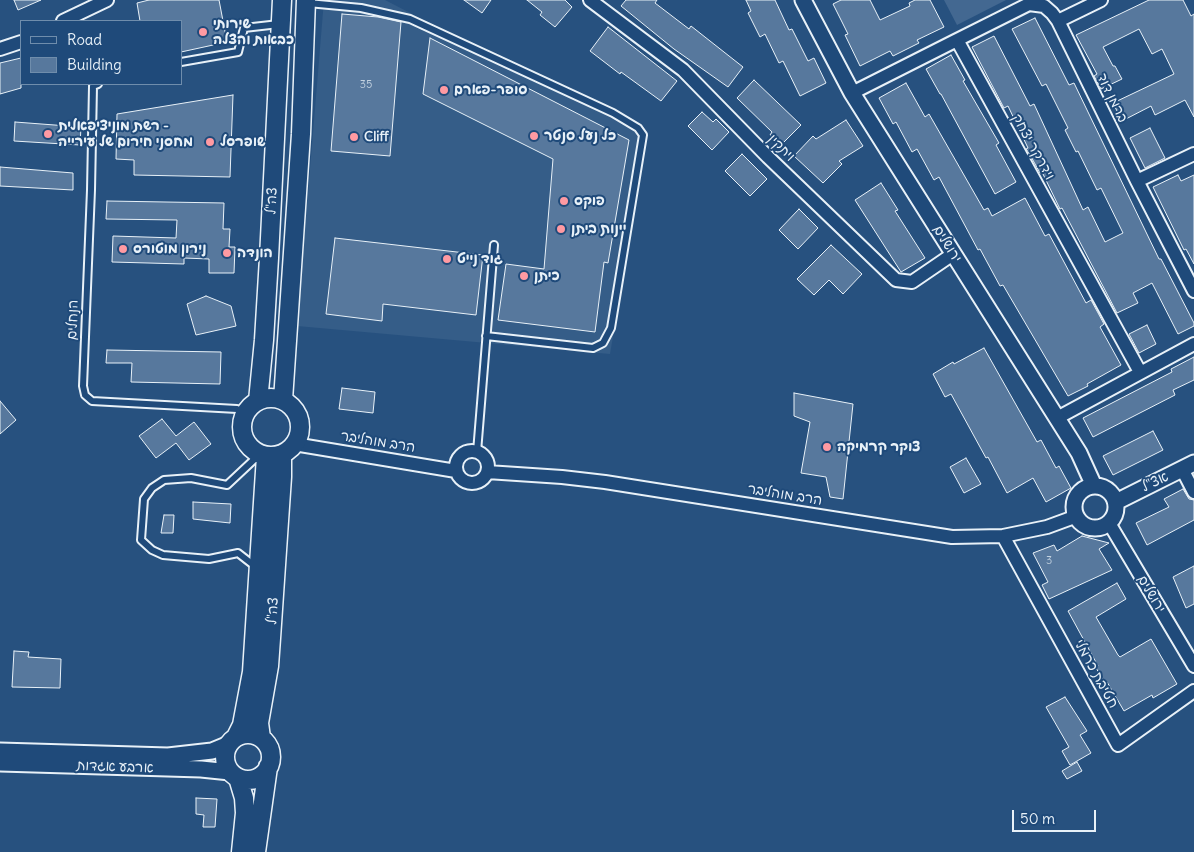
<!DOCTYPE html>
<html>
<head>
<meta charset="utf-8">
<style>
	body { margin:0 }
	#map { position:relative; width:1194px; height:852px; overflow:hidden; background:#27517f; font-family:Delius,sans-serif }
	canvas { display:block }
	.legend { position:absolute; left:20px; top:20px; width:162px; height:65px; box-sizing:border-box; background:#1f4a7a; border:1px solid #6f8dac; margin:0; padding:6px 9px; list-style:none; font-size:15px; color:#e8f1f8 }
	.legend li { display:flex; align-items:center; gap:10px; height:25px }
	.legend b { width:25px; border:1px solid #6f8dac }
	.scale { position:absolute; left:1012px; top:810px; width:84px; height:22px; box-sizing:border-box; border:2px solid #e8f1f8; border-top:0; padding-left:6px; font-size:15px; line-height:18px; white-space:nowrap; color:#e8f1f8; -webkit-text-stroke:4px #1f4a7a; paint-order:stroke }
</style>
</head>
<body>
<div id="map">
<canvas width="1194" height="852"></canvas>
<ul class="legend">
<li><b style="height:6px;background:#1f4a7a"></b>Road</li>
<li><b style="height:14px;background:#57789d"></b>Building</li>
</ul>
<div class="scale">50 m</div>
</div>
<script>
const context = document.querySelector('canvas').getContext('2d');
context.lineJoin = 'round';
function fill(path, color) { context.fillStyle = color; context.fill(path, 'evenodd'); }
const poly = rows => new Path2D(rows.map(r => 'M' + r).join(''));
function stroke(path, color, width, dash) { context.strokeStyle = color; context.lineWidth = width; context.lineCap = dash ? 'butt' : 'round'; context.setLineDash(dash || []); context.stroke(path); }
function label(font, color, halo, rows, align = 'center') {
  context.font = font + ' Delius,"Playpen Sans Hebrew",sans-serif'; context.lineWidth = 4; context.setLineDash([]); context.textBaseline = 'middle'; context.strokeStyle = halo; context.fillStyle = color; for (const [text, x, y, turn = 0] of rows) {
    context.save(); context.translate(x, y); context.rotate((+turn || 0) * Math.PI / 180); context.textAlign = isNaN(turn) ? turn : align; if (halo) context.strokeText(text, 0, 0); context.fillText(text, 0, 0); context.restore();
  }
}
fill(poly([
	[324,0,385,0,647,135,610,354,297,326]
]), '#355d88');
fill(poly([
	[944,0,1006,0,957,25]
]), '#436891');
const building = poly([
	[14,0,41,0,18,10,14,0],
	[149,0,219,0,227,42,181,52,181,21,140,21,137,3,149,0],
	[464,0,491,0,482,13,464,0],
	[527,0,565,0,572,7,555,27,540,15,542,12,527,0],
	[626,0,657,0,655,3,689,29,691,26,743,67,728,87,674,49,621,6,626,0],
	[746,0,775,0,789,30,792,29,808,61,814,58,826,83,800,96,783,61,779,63,765,34,760,37,748,13,751,11,746,0],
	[841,0,870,0,880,20,910,6,909,3,915,0,930,0,944,27,917,40,919,43,893,56,890,51,860,66,845,35,848,34,833,4,841,0],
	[1149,0,1183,0,1191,16,1194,14,1194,117,1185,100,1155,115,1151,106,1122,121,1113,103,1174,74,1162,49,1152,54,1139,29,1103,47,1113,66,1115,66,1122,79,1101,89,1094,76,1097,74,1076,35,1149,0],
	[342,14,378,17,401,22,390,156,331,151,342,14],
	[1035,18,1069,85,1074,83,1159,259,1161,259,1194,323,1194,326,1178,334,1152,283,1133,293,1138,303,1117,313,1062,208,1060,209,1042,172,1040,173,1029,153,1026,149,1028,148,1008,106,1004,108,972,47,994,36,1030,106,1034,104,1083,210,1088,207,1105,242,1123,233,1101,188,1097,190,1078,151,1076,152,1065,130,1068,128,1046,84,1042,86,1012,29,1035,18],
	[608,27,677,81,661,101,621,72,620,74,590,51,608,27],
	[430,38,629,140,608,263,604,262,595,332,498,320,506,264,544,269,553,159,423,94,430,38],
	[951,55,965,80,963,81,999,143,996,145,1016,182,995,194,941,94,940,94,926,69,951,55],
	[21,58,21,88,0,94,0,63,21,58],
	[754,80,801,125,781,145,770,135,772,132,737,98,754,80],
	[906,83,925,117,929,114,984,210,988,208,992,216,1025,198,1045,236,1049,234,1086,303,1091,300,1104,324,1100,327,1121,365,1087,384,1088,386,1068,396,1003,285,1000,286,980,249,978,250,939,177,934,180,917,149,912,152,896,122,893,124,879,98,906,83],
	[233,95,230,177,134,175,134,160,116,159,117,114,233,95],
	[702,112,713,122,716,119,729,132,712,150,688,126,702,112],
	[846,120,863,146,839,161,842,164,823,183,794,156,813,136,816,139,846,120],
	[15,122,81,127,80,145,14,141,15,122],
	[1150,128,1165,158,1145,168,1130,138,1150,128],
	[742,154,767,179,750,196,725,171,742,154],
	[0,167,73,173,73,190,0,186,0,167],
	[1178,175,1181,181,1194,175,1194,264,1186,249,1184,250,1153,187,1178,175],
	[881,183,898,210,895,211,925,258,901,272,855,200,881,183],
	[107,201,224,203,223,229,230,229,229,247,235,247,234,273,209,273,209,259,184,258,184,264,112,262,113,236,176,238,177,220,106,219,107,201],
	[799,209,818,228,798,249,779,230,799,209],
	[335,238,483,255,476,315,383,304,382,321,326,314,335,238],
	[831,245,862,274,843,294,829,280,814,295,797,279,831,245],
	[206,296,231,306,236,326,196,335,187,304,206,296],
	[1147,325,1156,344,1139,353,1129,334,1147,325],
	[984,348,1037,442,1041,440,1056,468,1059,466,1071,488,1046,502,1033,478,1007,493,988,457,986,458,951,394,945,397,933,374,953,362,954,364,984,348],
	[107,350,221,352,220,384,131,382,132,363,106,363,107,350],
	[1194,357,1194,380,1173,390,1175,395,1093,437,1083,418,1172,372,1171,369,1194,357],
	[342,388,375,392,373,413,339,409,342,388],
	[794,393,853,404,843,499,830,497,826,477,801,473,810,422,794,416,794,393],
	[0,401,16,420,0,434,0,401],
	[162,419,176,436,194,422,211,444,189,460,176,443,156,458,139,436,162,419],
	[1153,431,1163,450,1113,475,1103,456,1153,431],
	[966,458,981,484,964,493,950,467,966,458],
	[1183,489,1189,499,1194,500,1194,520,1147,545,1136,523,1169,507,1164,499,1183,489],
	[193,502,231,504,230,523,193,519,193,502],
	[164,515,174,515,173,533,161,533,164,515],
	[1082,536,1109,543,1099,549,1112,570,1049,599,1042,585,1048,582,1033,553,1054,545,1057,551,1082,536],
	[1194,566,1194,604,1186,608,1173,577,1194,566],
	[1117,583,1126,599,1096,617,1118,655,1120,657,1151,639,1177,684,1153,698,1152,695,1124,711,1107,682,1105,683,1096,668,1098,666,1068,611,1117,583],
	[14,651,29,652,28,657,61,659,60,688,12,687,14,651],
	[1065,697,1087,731,1080,735,1091,753,1070,765,1062,751,1069,747,1046,707,1065,697],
	[1077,762,1082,771,1067,779,1062,771,1077,762],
	[196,798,217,799,215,827,203,827,204,815,196,814,196,798]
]);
fill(building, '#57789d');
stroke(building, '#e8f1f8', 1);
const service = poly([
	[308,3,361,8,410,19,613,113,638,128,643,135,611,328,603,343,593,348,486,336],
	[181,62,238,52,244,28,279,24],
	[98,84,93,86,91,190,83,386,85,395,92,401,237,409,244,416],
	[477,452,494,245],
	[256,567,238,553,209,559,163,555,152,550,141,540,144,499,152,488,164,480,191,478,227,485,260,454]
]);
const minor = poly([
	[590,0,683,70,768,157,896,280,912,282,953,254],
	[63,21,107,0],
	[1058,21,1101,0],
	[957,40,1029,4,1044,6,1052,13,1058,21,1137,181,1194,291],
	[0,49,21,42],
	[852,93,957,40,1140,372],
	[1137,181,1194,154],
	[1057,418,1194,344],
	[294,444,456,471],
	'456 467a16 16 0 1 1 32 0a16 16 0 1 1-32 0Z',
	[1182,469,1194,492],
	[487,472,562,477,605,482,952,537,1003,536,1047,527,1077,516],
	[1109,523,1194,666],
	[1003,536,1118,745,1194,691]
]);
const tertiary = poly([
	[803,0,852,93,1079,453,1094,486],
	'1074 507a21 21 0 1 1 42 0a21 21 0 1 1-42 0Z',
	[1116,502,1194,463],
	[0,751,168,756,212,751,229,744],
	[0,763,201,769,230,772]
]);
const secondary = poly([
	'242 427a29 29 0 1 1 58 0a29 29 0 1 1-58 0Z',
	[283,400,301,134,306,0],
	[258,401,264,340,269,258,282,0],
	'225 757a23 23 0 1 1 46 0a23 23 0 1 1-46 0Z',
	[236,737,242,725,252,672,266,456],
	[261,738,259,723,269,666,271,638,282,477,282,454],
	[238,778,244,798,245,813,241,852],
	[256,852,268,767]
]);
stroke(service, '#e8f1f8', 10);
stroke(minor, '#e8f1f8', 16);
stroke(tertiary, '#e8f1f8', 19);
stroke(secondary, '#e8f1f8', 21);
stroke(service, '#1f4a7a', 6);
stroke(minor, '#1f4a7a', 12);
stroke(tertiary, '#1f4a7a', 15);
stroke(secondary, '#1f4a7a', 18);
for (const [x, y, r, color] of [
	[203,32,5,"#ff9aa2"],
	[444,90,5,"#ff9aa2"],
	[48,134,5,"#ff9aa2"],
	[534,136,5,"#ff9aa2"],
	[354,137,5,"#ff9aa2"],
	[210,142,5,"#ff9aa2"],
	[564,201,5,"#ff9aa2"],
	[561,229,5,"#ff9aa2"],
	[123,249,5,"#ff9aa2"],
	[227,253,5,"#ff9aa2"],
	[447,259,5,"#ff9aa2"],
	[524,276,5,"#ff9aa2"],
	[827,447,5,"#ff9aa2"]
]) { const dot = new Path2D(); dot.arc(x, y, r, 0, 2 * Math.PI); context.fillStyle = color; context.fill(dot); stroke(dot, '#1f4a7a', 2); }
label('11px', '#c4d3e1', null, [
	["35",366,85],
	["3",1049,561]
]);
label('bold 14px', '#e8f1f8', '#1f4a7a', [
	["שירותי",213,24],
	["כבאות והצלה",213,40],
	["סופר-פארם",454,90],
	["רשת מוניציפאלית -",58,126],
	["מחסני חירום של עירייה",58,142],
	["כל נעל סנטר",544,136],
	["Cliff",364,137],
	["שופרסל",220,142],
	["פוקס",574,201],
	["יינות ביתן",571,229],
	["נירון מוטורס",133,249],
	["הונדה",237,253],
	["גוד נייט",457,259],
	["כיתן",534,276],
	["צוקר קרמיקה",837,447]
], 'left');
label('14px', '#e8f1f8', '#1f4a7a', [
	["ברמן דוד",1112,98,64],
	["וידרקר יצחק",1033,147,61],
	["ויתקין",781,148,45],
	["צה\"ל",272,201,-87],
	["ירושלים",947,244,58],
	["הנחלים",73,320,-88],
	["הרב מוהליבר",378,442,9],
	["אצ\"ל",1155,482,-26],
	["הרב מוהליבר",785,495,9],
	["ירושלים",1151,594,59],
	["צה\"ל",273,611,-86],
	["חטיבת כרמלי",1096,674,61],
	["ארבע אגדות",115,767,2]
]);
</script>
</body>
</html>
